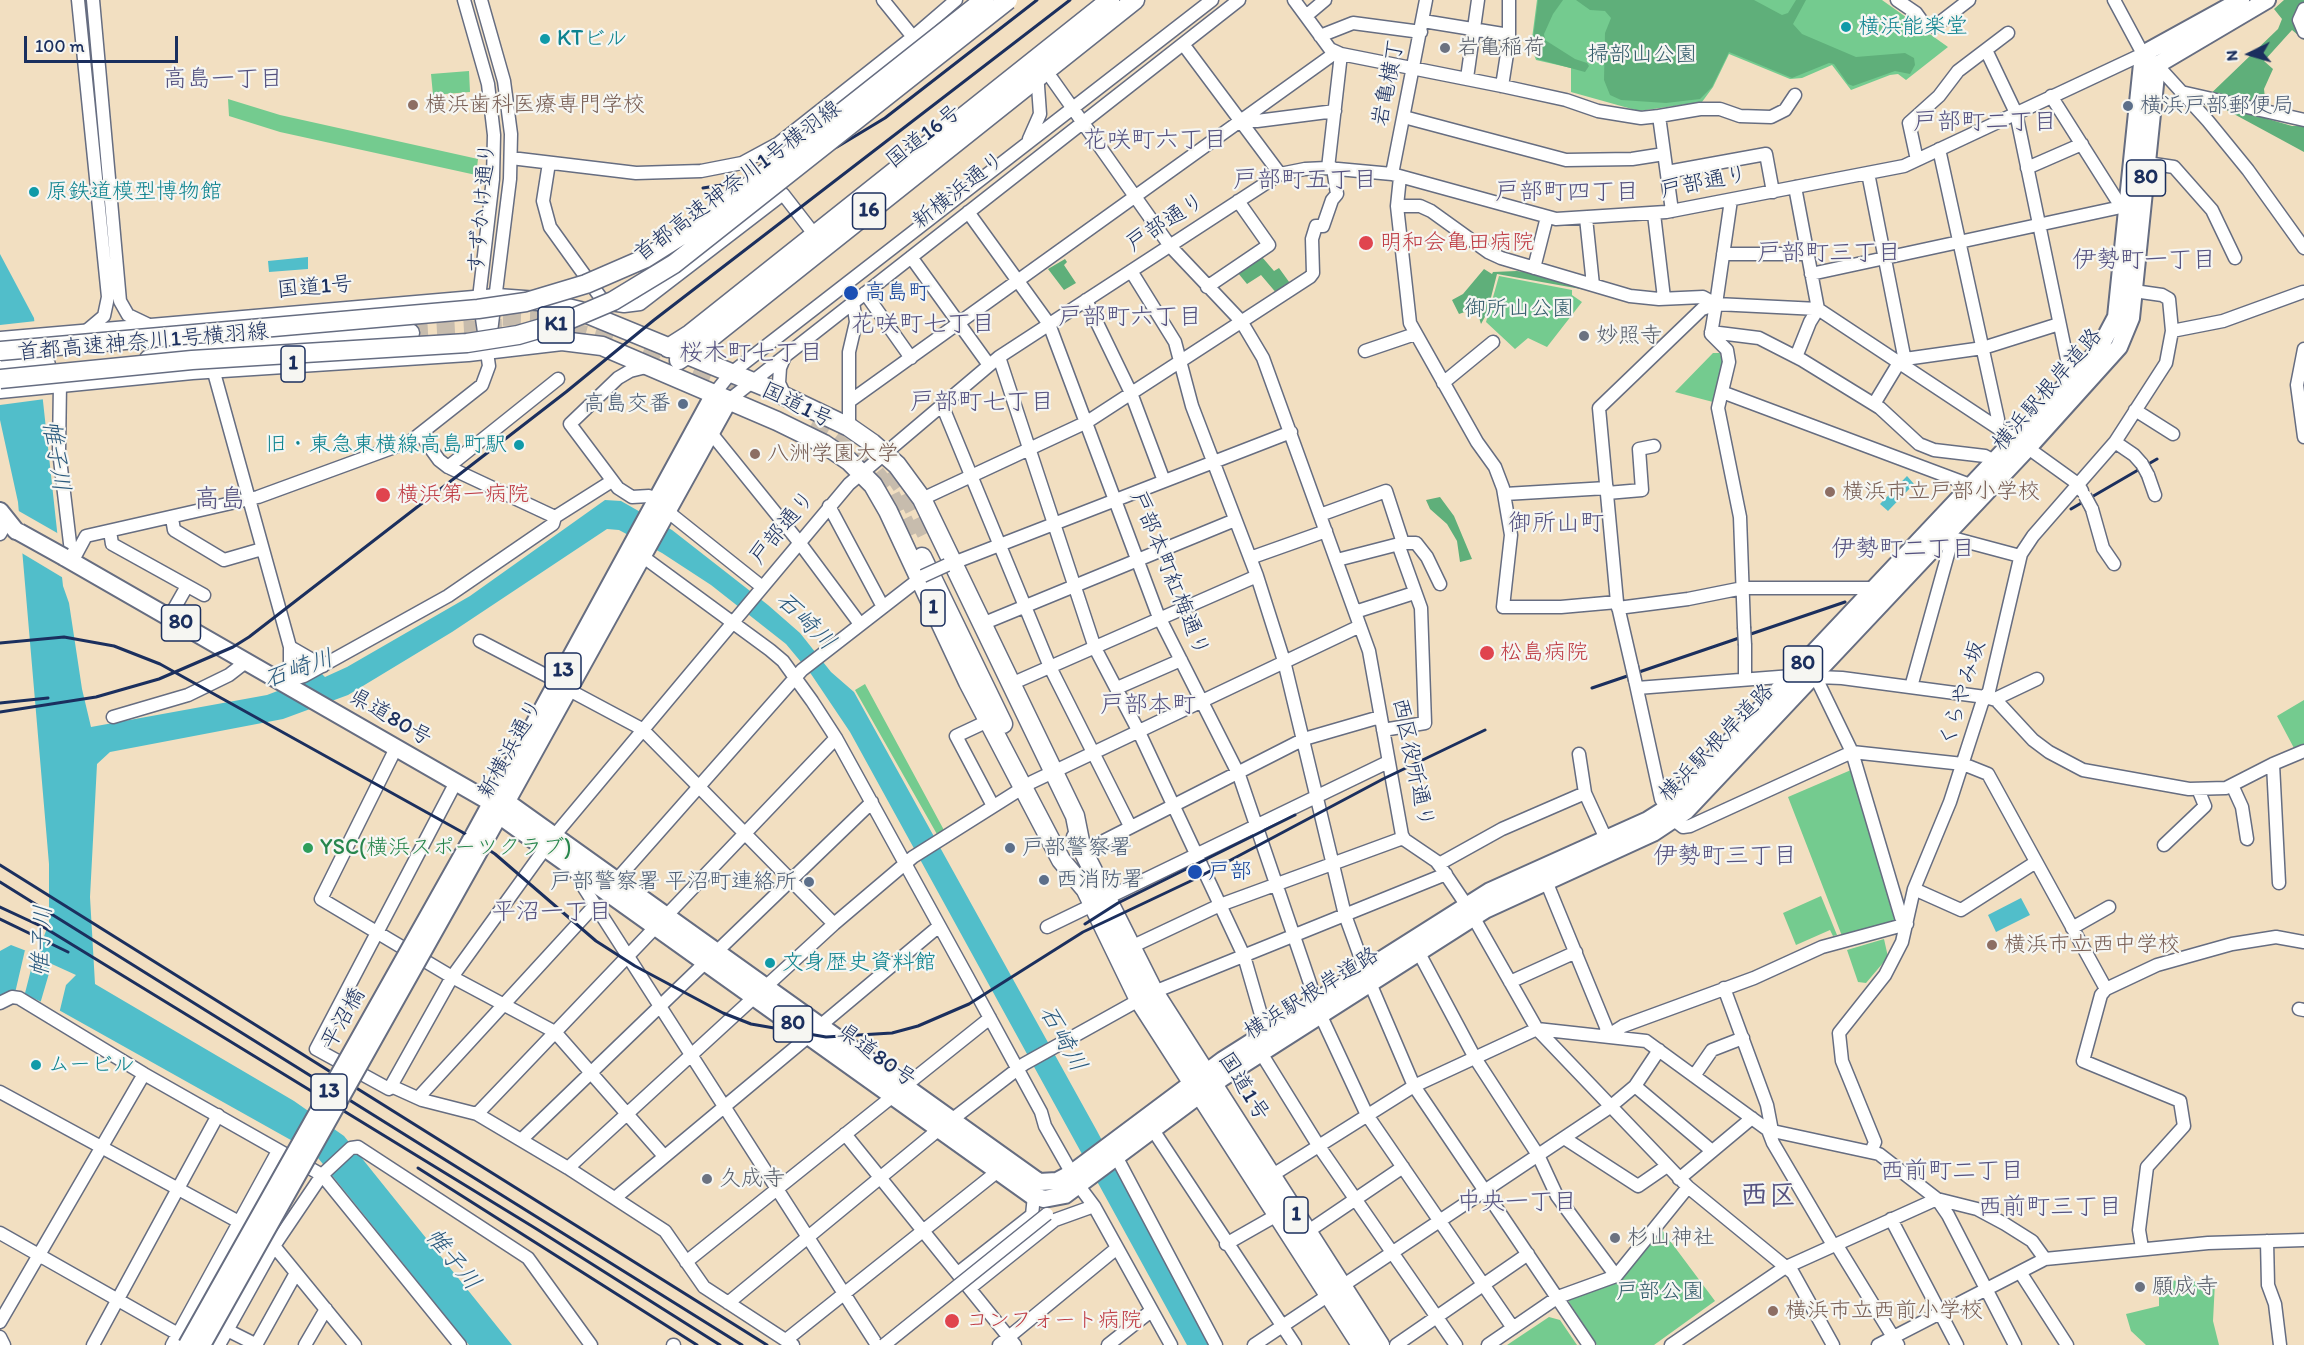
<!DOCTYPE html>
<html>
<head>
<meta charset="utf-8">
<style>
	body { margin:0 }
	#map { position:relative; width:2304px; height:1345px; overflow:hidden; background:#f2dfc1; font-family:Itim,sans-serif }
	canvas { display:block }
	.north { position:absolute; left:2220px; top:24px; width:60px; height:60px; -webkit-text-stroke:4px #f6f6f2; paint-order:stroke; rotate:265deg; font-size:16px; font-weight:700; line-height:24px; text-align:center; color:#1b2f5e }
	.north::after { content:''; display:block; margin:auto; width:21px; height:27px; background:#1b2f5e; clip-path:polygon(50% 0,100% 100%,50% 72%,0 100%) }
	.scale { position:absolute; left:24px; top:36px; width:154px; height:27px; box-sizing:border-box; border:3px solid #1b2f5e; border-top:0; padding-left:8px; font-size:18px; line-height:21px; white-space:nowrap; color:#1b2f5e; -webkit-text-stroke:4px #f6f6f2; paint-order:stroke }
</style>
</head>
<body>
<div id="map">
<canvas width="2304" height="1345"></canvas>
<div class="north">N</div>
<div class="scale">100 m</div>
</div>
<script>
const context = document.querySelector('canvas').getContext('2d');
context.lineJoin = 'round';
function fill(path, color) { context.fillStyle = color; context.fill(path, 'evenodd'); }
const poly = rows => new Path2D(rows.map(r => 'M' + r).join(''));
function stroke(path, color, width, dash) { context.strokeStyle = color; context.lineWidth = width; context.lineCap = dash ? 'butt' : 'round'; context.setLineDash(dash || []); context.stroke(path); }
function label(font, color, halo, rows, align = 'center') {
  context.font = font + ' Itim,"Klee One",sans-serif'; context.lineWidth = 4.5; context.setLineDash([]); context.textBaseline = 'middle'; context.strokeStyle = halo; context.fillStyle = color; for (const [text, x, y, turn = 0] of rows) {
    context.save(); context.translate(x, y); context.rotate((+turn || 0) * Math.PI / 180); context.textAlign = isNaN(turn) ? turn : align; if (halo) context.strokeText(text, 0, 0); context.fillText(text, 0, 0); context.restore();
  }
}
fill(poly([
	[1537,0,1882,0,1948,47,1906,80,1898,74,1890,75,1851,90,1832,65,1802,78,1790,79,1729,54,1713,87,1702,102,1639,111,1571,92,1571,68,1536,60,1531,46],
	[469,71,470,92,433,95,431,74],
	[228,99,280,115,478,159,476,175,280,132,229,116],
	[1499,276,1572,290,1572,295,1582,302,1547,347,1528,338,1515,349,1486,322],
	[1713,353,1720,353,1723,366,1713,402,1675,392],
	[865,684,945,832,938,836,855,690],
	[2304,700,2304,746,2295,750,2277,716],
	[1851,770,1895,922,1842,936,1788,797],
	[1821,896,1837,935,1833,936,1830,930,1796,945,1783,913],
	[1884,939,1888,957,1866,983,1858,982,1847,950],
	[1662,1230,1715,1301,1654,1345,1597,1345,1567,1299,1620,1282],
	[2159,1280,2215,1282,2213,1321,2219,1345,2146,1345,2131,1331,2126,1314,2159,1306],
	[1549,1317,1560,1320,1577,1345,1507,1345]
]), '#74cb8f');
fill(poly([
	[1538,0,1563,0,1553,14,1544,34,1545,40,1575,59,1587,63,1589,66,1585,72,1537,59,1532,46],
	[1576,0,1754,0,1782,15,1788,13,1796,0,1806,0,1793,24,1802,34,1856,57,1905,53,1914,58,1915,65,1910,74,1895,71,1853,86,1848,84,1834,64,1829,63,1792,78,1729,52,1712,87,1700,99,1666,103,1621,100,1610,95,1604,80,1605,33,1611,18,1605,11,1590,10],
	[2284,0,2304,0,2304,40,2292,30,2264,61,2273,69,2264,89,2266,107,2268,119,2292,126,2304,126,2304,152,2221,107,2210,108,2201,103,2278,29,2282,19,2274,9],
	[1262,257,1274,271,1279,268,1292,286,1278,295,1261,275,1247,284,1238,273],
	[1065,259,1067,262,1064,265,1076,283,1064,290,1048,269],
	[1484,269,1492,274,1493,272,1517,271,1546,275,1592,291,1497,274,1487,313,1481,324,1476,308,1459,314,1452,300,1463,294],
	[1440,497,1454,516,1472,559,1460,562,1457,541,1447,524,1430,509,1426,500]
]), '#5faf7a');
fill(poly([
	[0,254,34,318,63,586,69,603,82,689,91,727,267,695,322,674,325,677,347,667,470,596,605,500,621,501,672,530,768,605,800,633,831,672,854,692,1097,1131,1210,1345,1187,1345,850,732,811,674,786,644,711,585,662,553,619,530,607,529,452,632,348,695,283,719,110,752,97,764,90,897,95,984,294,1101,344,1136,512,1345,469,1345,314,1153,57,1009,24,994,0,997,0,951,11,945,37,955,49,923,49,864,18,502,0,420],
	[308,257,308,269,269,272,268,261],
	[1907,476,1914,484,1888,511,1880,504],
	[2021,898,2030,915,1996,932,1988,915]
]), '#51beca');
fill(poly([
	[36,321,45,399,0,405,0,325],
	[17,510,59,534,65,579,20,552],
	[25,950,35,954,24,997,15,993],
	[43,960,76,975,66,985,59,1014,40,1004,50,970]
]), '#f2dfc1');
stroke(poly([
	[476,316,574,319],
	[541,329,572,331,614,343],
	[410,333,502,328],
	[642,354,735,394],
	[810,427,831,438,871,467,888,489,913,539],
	[891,471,904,490,926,534]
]), '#c7bcad', 18, [18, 9]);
const minor = poly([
	[78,0,108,297,104,316,85,332],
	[93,0,120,301,128,315,151,326],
	[481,0,504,81,511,134,510,179,490,340],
	[883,0,913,37],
	[1294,0,1330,49,1341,54],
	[1897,0,1916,13,1924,24,1934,27,1969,0],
	[2114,0,2143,54,2157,65,2208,121,2248,170,2304,248],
	[2304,9,2299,20,2304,32],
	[1306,16,1325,0],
	[1423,21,1509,35],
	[1320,36,1353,23,1421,32],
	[1183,44,1280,174],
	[1986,50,2016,113,2067,359,2084,378],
	[1467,78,1478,0],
	[1052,79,1170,246,1241,321,1263,358,1369,651,1402,835,1405,840,1436,861,1442,869,1467,906,1537,1029,1646,1041,1768,1130,1879,1154,1937,1199,1948,1215,2015,1345],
	[1502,86,1509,41,1509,0],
	[2181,92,2304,120],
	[2051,96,2120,205],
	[1659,116,1700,109,1720,109,1740,116,1771,117,1785,110,1795,95],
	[1404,117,1566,160,1632,159,1664,154],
	[1242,121,1257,121,1335,111],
	[1029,139,1040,114,1037,72],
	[1939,149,1998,419,1997,427],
	[511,158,636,173,701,171,742,163,779,143,913,37,956,0],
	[1917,160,1909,123,1939,96,1958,71,2008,33],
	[549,163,543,201,550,227,601,298,610,304,624,306,640,304,783,194,814,234],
	[2147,163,2174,167,2212,210,2235,258],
	[1328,168,1341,54,1502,86,1566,100,1598,111,1641,118,1659,116,1672,211],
	[2027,168,2082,144],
	[1667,172,1766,154,1773,192],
	[1868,173,1906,366],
	[1392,174,1426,0],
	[1400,177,1397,206,1410,323,1477,442,1495,467,1503,488,1511,535,1503,607,1561,607,1617,602],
	[1795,187,1818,309,2028,448,2078,484,2082,491],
	[1731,200,1716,304,1818,309,1810,322,1796,357],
	[1397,206,1420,206,1431,211,1488,252,1501,258,1630,296,1659,299,1703,297,1716,304],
	[968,212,1049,324,1158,615,1239,775,1316,1001],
	[1654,214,1664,298],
	[1586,218,1593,285],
	[1723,254,1807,254],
	[911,257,989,365],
	[1534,268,1547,217],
	[1131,271,1175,342,1192,406,1257,576,1284,661,1345,915,1365,970],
	[1811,274,2135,204],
	[1207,287,1269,245,1238,201],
	[865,293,911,358],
	[1086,300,1131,393,1164,481],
	[1716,304,1711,334,1727,350,1729,362,1718,408,1740,517,1744,627],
	[2172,331,2223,321,2303,292],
	[1711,332,1759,338,1802,360,1880,408,1919,444,1934,450,1985,456,1996,462],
	[2304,349,2297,385,2304,437],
	[1365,351,1415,334],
	[785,356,780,368,779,383,786,398],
	[999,357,1095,648,1138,730,1244,956,1266,1032],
	[1905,359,1983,348,2059,324],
	[650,366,630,371,618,378,570,424,618,488,632,497,649,496,657,499],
	[213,369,290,647,290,668,284,682],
	[60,383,59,451,72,560],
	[1443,383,1493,342],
	[1722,392,1973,486],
	[714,394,730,374,1212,0],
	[729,400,1239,0],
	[850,401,1335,53],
	[1874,404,1900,361],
	[942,405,1050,667,1130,826],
	[2135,410,2173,434],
	[849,427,849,352,856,322,853,302],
	[711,433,799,542,860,624],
	[421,435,439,460,448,467,555,517,612,481],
	[2115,442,2134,455,2142,464],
	[448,467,558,379],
	[2148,475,2155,495],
	[1607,493,1642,490,1639,449,1654,446],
	[1505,494,1607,488],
	[922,499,1087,422,1310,277,1313,273,1312,239,1316,226,1323,226,1332,200,1337,194,1333,168],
	[829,506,883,607],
	[2092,509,2103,548,2114,564],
	[667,511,761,586],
	[1320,515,1386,491,1403,543],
	[172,518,174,530,224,560,262,549],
	[110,531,112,544,204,595],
	[0,534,8,520],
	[1945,536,2020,556],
	[642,556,770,650,783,661,812,701,836,738,967,976,1041,1112,1045,1126,1079,1186,1094,1206,1171,1345],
	[1250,558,1326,531],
	[1337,560,1403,543,1416,543,1427,557,1440,584],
	[72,562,86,536,258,497,411,441,482,385,489,366,479,298,493,179,494,135,488,84,464,0],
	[948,565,1291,432],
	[1618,608,1688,599,1743,588,1873,588],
	[1355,612,1414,593],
	[170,616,187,586],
	[982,624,1235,520],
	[480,641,557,681],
	[1745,645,1745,678],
	[290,647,323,666],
	[1632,667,1617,602,1599,408,1702,309,1716,304],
	[1635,680,1661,799,1674,820,1683,827,1690,826,1852,752,1963,764,1988,774,2106,989],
	[284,682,304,676,448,596,553,524,555,517],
	[1011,684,1257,576],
	[1911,687,1950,547,1941,532],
	[1117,688,1181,660],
	[1637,688,1792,676,1842,678,1985,697,1996,700,2033,740,2049,752,2083,770,2189,789,2226,788,2273,764,2304,751],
	[569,690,642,729,834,924],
	[1995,699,2037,679],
	[113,717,188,695,229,675,247,661],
	[988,721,956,736,993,806],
	[1383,730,1425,723,1421,608,1398,544],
	[396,748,321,899,452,977,555,1032,664,1156],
	[2273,764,2279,883],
	[456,782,316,1049,389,1089,391,1086,422,1100,477,1114,568,1168,665,1231,704,1287,793,1345],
	[2232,785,2242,807,2247,839],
	[1585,793,1606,839],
	[2164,845,2205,806,2198,789],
	[1084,851,1304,739,1380,717],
	[1439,864,1502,829,1585,793,1579,754],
	[580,873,581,883,877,1345],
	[1546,881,1606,1027,1607,1036,1623,1026,1754,978,1822,947,1907,924,1901,917,1852,752,1819,684,1812,677],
	[612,885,802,670,923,576],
	[1914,889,1961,910,2036,862],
	[1047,927,1388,762],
	[2072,928,2109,907],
	[1131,947,1220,905,1403,838],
	[1419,953,1475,1058,1538,1155,1557,1196,1616,1276],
	[1510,982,1576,952],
	[1370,983,1414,1086,1589,1345],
	[1724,988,1767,1105,1772,1131],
	[1154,992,1446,874],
	[0,1003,12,997,19,998,144,1074,322,1175,460,1345],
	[2299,1009,2304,1010],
	[1320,1014,1367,1115,1513,1328],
	[821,1025,938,927],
	[1261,1053,1318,1145,1456,1345],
	[1694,1076,1712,1050,1743,1038],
	[391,1086,452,977,554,836,849,484,999,357,1280,174,1305,169,1327,168,1392,174,1556,219,1666,212,1904,166,2143,54],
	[905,1086,990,1018],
	[1635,1086,1712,1151],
	[0,1092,239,1222,274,1246,355,1345],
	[418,1098,595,905],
	[477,1114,836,738],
	[1153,1130,1295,1345],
	[1768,1130,1773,1143,1833,1245],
	[845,1134,1015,1345],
	[1564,1138,1638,1186,1667,1166],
	[521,1140,872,802],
	[1871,1152,1875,1142,1842,1061,1839,1033,1885,975,1902,942,1914,889,1950,802,1982,703,1989,691,2021,554,2033,536,2115,442,2166,363,2172,331,2169,299,2162,295,2134,291],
	[1117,1158,1216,1345],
	[568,1168,834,924,913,857,1032,782,1360,626],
	[1271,1176,1414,1086,1537,1029,1688,1187,1793,1273,1833,1345],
	[1679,1179,1752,1118],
	[615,1198,809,1036],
	[1891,1219,1957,1345],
	[1307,1232,1403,1167],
	[0,1233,178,1334],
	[2267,1241,2268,1285,2275,1304,2280,1345],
	[1226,1244,1277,1215],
	[1836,1244,1898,1345],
	[2142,1248,2139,1230,2147,1167,2184,1126,2180,1101,2083,1061,2101,995,2106,989,2157,965,2232,944,2276,937,2304,942],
	[686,1262,893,1096],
	[2020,1272,2067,1345],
	[958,1273,1032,1215,1034,1196],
	[970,1288,1055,1220,1094,1206],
	[728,1303,932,1135,1024,1064,1139,1000],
	[0,1322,144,1074],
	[227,1330,257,1345],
	[0,1337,4,1345],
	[786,1340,998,1171],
	[93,1345,218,1115],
	[172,1345,278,1151],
	[219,1345,274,1246,322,1175,351,1148,358,1147,528,1258,591,1345],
	[256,1345,296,1273],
	[305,1345,326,1309],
	[673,1345,674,1345],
	[999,1345,1117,1248],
	[1108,1345,1151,1311],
	[1254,1345,1610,1107,1635,1086,1659,1050],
	[1396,1345,1528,1254],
	[1488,1345,1558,1297,1616,1276,1688,1187],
	[1671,1345,1784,1268,1937,1199,1977,1209,2005,1224,2032,1241,2045,1259],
	[1878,1345,2045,1259,2208,1243,2304,1240]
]);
const major = poly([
	[0,511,16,531],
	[64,557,492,803,507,802,1039,1182,1057,1181,1072,1173,1223,1060,1490,891,1648,820,1667,808,2098,351,2116,317,2143,54,2241,0],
	[492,803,500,816,1031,1195,1044,1199,1065,1195,1222,1078,1485,910,1653,833,1686,811,2028,448,2119,347,2131,318,2157,65,2267,0],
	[471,840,714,394],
	[482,846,729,400]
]);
const highway = poly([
	[0,341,497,298,538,301,580,311,763,386,849,427,872,443,897,465,922,499,1075,816,1081,846],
	[668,348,690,334,1110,0],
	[149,359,189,350,410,333],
	[679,360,703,344,1135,0],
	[0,370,46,365],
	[0,389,192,370,468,352,562,341,602,346,777,421,824,444,849,461,873,485,888,511,968,682,1028,797,1061,860,1086,890],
	[922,557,1003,724],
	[1076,837,1154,992,1380,1345],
	[1081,880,1139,1000,1361,1345]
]);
stroke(minor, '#666d81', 15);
stroke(major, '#666d81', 20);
stroke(highway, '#666d81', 21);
stroke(minor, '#fff', 12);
stroke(major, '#fff', 16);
stroke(highway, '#fff', 18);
stroke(poly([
	[703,188,746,181,789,168,837,147,885,118,1037,0],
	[2071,509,2157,459],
	[0,643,64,637,114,646,160,664,462,832,495,854,596,941,635,966,723,1013,751,1024,826,1037,892,1033,918,1026,969,1004,1083,932,1197,878,1383,779,1485,730],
	[1592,688,1845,602],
	[0,703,48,698],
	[0,712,96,697,159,679,233,647,249,637,566,392,654,320,1070,0],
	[0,865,767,1345],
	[0,882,742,1345],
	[0,907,45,928,535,1228,720,1345],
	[0,919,68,952],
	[1085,924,1118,903,1295,815],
	[418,1168,697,1345]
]), '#1b2f5e', 3);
const minorBridge = poly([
	[2142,464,2148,475],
	[2085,496,2092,509],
	[923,576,947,565],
	[1744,627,1745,645],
	[1632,667,1635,680],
	[884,1345,1047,1214]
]);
const majorBridge = poly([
	[19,532,64,557],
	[187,1345,471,840],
	[202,1345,482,846]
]);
const highwayBridge = poly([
	[0,351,478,309,526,302,586,284,646,258,706,220,984,0],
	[0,379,192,360,467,343,518,335,566,321,613,301,674,264,1008,0]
]);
stroke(minorBridge, '#666d81', 15, []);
stroke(majorBridge, '#666d81', 20, []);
stroke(highwayBridge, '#666d81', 21, []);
stroke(minorBridge, '#fff', 12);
stroke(majorBridge, '#fff', 16);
stroke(highwayBridge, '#fff', 18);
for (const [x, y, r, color] of [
	[1846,27,6,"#0f9aa8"],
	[545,39,6,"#0f9aa8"],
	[1445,48,6,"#6b7280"],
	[413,105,6,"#8d6e63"],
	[2128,106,6,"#5c6f8a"],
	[34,192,6,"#0f9aa8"],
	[1366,243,8,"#e0444e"],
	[851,293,8,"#1a4fb4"],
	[1584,336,6,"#6b7280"],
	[683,404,6,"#5c6f8a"],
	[519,445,6,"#0f9aa8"],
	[755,454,6,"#8d6e63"],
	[1830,492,6,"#8d6e63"],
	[383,495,8,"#e0444e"],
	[1487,653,8,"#e0444e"],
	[308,848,6,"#2e9e5b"],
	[1010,848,6,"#5c6f8a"],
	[1195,872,8,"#1a4fb4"],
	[1044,880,6,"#5c6f8a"],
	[809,882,6,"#5c6f8a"],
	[1992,945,6,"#8d6e63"],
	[770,963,6,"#0f9aa8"],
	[36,1065,6,"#0f9aa8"],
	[707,1179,6,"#6b7280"],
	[1615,1238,6,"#6b7280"],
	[2140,1287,6,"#6b7280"],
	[1773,1311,6,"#8d6e63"],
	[952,1321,8,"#e0444e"]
]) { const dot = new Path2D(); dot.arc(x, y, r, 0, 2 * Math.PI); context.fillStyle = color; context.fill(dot); stroke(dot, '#f6f6f2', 2); }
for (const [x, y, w] of [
	[2146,178,39],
	[869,211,33],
	[556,325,36],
	[293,364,24],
	[933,608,24],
	[181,623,39],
	[1803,664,39],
	[563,671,36],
	[793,1024,39],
	[329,1092,36],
	[1296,1215,24]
]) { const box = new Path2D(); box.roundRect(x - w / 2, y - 18, w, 36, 4.5); context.fillStyle = '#f6f6f2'; context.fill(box); stroke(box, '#1b2f5e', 1.5); }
label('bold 21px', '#1b2f5e', null, [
	["80",2146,178],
	["16",869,211],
	["K1",556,325],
	["1",293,364],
	["1",933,608],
	["80",181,623],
	["80",1803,664],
	["13",563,671],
	["80",793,1024],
	["13",329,1092],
	["1",1296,1215]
]);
label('22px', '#0d838f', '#f6f6f2', [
	["横浜能楽堂",1858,27],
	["KTビル",557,39],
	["原鉄道模型博物館",46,192],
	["旧・東急東横線高島町駅",507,445,"right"],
	["文身歴史資料館",782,963],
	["ムービル",48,1065]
], 'left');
label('22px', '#5b616d', '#f6f6f2', [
	["岩亀稲荷",1457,48],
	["妙照寺",1596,336],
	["久成寺",719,1179],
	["杉山神社",1627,1238],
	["願成寺",2152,1287]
], 'left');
label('22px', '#365e6d', '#f6f6f2', [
	["掃部山公園",1642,55],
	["御所山公園",1519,309],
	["戸部公園",1660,1292]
]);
label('22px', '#1b2f5e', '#f6f6f2', [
	["岩亀横丁",1389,83,-79],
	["国道16号",924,137,-38],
	["首都高速神奈川1号横羽線",738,182,-37],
	["戸部通り",1704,183,-11],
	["新横浜通り",959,191,-38],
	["すずかけ通り",483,208,-85],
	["戸部通り",1166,223,-33],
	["国道1号",315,288,-5],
	["首都高速神奈川1号横羽線",143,343,-5],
	["横浜駅根岸道路",2048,390,-49],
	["国道1号",797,406,26],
	["戸部通り",783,528,-50],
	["戸部本町紅梅通り",1169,574,68],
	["くらやみ坂",1963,694,-73],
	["県道80号",390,718,30],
	["横浜駅根岸道路",1717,743,-46],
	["新横浜通り",511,749,-61],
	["西区役所通り",1412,763,78],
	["横浜駅根岸道路",1312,994,-32],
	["平沼橋",344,1019,-61],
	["県道80号",876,1056,36],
	["国道1号",1243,1087,58]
]);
label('22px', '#785e54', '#f6f6f2', [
	["横浜歯科医療専門学校",425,105],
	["八洲学園大学",767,454],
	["横浜市立戸部小学校",1842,492],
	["横浜市立西中学校",2004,945],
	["横浜市立西前小学校",1785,1311]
], 'left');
label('22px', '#4e5e75', '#f6f6f2', [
	["横浜戸部郵便局",2140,106],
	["高島交番",671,404,"right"],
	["戸部警察署",1022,848],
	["西消防署",1056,880],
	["戸部警察署 平沼町連絡所",797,882,"right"]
], 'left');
label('22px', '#be3a42', '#f6f6f2', [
	["明和会亀田病院",1380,243],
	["横浜第一病院",397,495],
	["松島病院",1500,653],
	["コンフォート病院",966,1321]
], 'left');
label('22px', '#164399', '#f6f6f2', [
	["高島町",864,293],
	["戸部",1208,872]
], 'left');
label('22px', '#27864d', '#f6f6f2', [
	["YSC(横浜スポーツクラブ)",320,848]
], 'left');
label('24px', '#555280', '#f6f6f2', [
	["高島一丁目",223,80],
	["戸部町二丁目",1985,123],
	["花咲町六丁目",1155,141],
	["戸部町五丁目",1305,181],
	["戸部町四丁目",1567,193],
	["戸部町三丁目",1829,254],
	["伊勢町一丁目",2144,261],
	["戸部町六丁目",1130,318],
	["花咲町七丁目",923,325],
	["桜木町七丁目",751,354],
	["戸部町七丁目",982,403],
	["御所山町",1556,524],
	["伊勢町二丁目",1903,550],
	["戸部本町",1148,706],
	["伊勢町三丁目",1725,857],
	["平沼一丁目",552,913],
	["西前町二丁目",1952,1172],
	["中央一丁目",1517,1203],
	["西前町三丁目",2050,1208]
]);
label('italic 24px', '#2b5a7e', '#f6f6f2', [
	["帷子川",55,456,81],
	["石崎川",805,622,44],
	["石崎川",299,670,-19],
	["帷子川",43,941,-87],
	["石崎川",1062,1039,61],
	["帷子川",452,1260,51]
]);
label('26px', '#555280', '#f6f6f2', [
	["高島",220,500]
]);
label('bold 28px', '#555280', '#f6f6f2', [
	["西区",1768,1197]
]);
</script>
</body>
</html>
